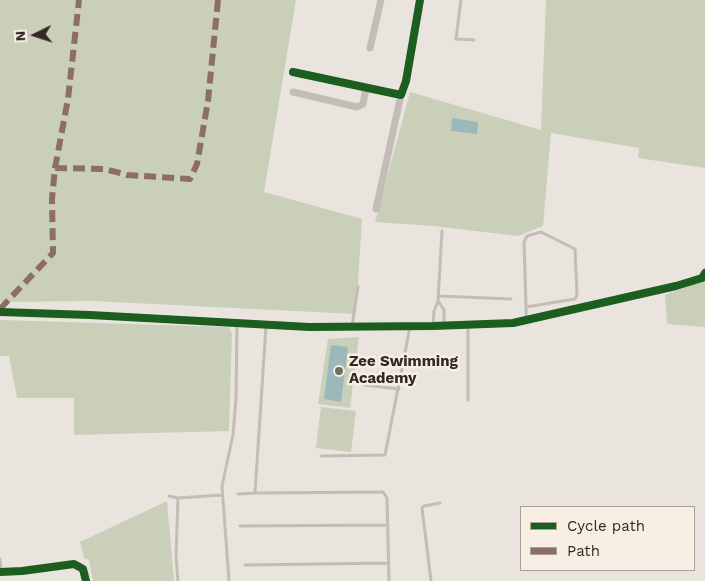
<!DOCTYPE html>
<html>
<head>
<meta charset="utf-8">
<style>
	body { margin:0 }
	#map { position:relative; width:705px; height:581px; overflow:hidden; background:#eae4de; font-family:"Work Sans",sans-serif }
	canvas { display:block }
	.legend { position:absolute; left:520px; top:506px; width:175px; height:65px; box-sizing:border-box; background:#f7efe4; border:1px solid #a9a098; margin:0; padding:6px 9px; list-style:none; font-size:15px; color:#332a26 }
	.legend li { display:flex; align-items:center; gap:10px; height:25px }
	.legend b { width:25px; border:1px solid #a9a098 }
	.north { position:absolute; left:10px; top:10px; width:50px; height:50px; -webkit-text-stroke:4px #f7efe4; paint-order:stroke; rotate:266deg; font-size:14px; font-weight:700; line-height:20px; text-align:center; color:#332a26 }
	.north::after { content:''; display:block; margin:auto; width:18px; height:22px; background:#332a26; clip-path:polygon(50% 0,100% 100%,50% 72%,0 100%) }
</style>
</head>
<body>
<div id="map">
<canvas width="705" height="581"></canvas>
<ul class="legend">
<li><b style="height:6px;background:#1b5e20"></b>Cycle path</li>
<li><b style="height:6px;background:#8d6e63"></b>Path</li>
</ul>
<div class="north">N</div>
</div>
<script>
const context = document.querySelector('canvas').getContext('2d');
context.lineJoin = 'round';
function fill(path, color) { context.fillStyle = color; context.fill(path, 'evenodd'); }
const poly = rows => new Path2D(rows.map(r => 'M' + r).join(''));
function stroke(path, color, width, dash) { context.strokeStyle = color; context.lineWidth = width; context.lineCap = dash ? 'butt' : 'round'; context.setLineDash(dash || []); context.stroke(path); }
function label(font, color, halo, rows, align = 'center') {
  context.font = font + ' "Work Sans",sans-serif'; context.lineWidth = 5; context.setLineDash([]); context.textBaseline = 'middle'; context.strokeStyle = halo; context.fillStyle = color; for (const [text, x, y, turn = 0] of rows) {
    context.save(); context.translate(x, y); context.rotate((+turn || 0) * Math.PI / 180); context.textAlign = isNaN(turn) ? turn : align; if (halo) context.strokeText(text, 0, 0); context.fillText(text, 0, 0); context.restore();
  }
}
fill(poly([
	[0,0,296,0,264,192,362,219,356,314,92,301,0,302],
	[546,0,705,0,705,168,638,158,639,148,551,133,543,226,518,236,433,226,375,222,410,92,541,130],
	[705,280,705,327,667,324,665,295],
	[0,320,229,327,232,334,229,431,74,435,74,398,17,398,9,356,0,356],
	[359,337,350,408,318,404,328,339],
	[321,407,356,411,351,452,316,448],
	[167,501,174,581,93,581,89,560,84,558,80,542]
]), '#cacfb9');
fill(poly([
	[452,118,478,122,477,134,451,131],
	[331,345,348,347,341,402,324,399]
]), '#9bb9ba');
stroke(poly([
	[461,0,456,39,474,40],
	[438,296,511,299],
	[438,301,442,231],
	[526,307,575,299,577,295,575,249,541,232,527,236,524,242,526,307,526,319],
	[266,326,255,493,383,492,387,498,389,581],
	[352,326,358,286],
	[433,326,434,311,438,301,444,310,444,324],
	[364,385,399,389],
	[468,400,468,325],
	[321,456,385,455,410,327],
	[238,494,255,493],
	[169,496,178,498],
	[240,526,388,525],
	[0,559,1,570],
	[245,565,389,563],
	[178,581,176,556,178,498,222,495],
	[229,581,222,486,233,435,236,398,237,323],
	[431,581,422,508,424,506,440,503]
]), '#c3bdb7', 3);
stroke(poly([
	[370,48,381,0],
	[293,72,401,95,406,81,420,0],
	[293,92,357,107,363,104,366,88],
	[376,209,401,95],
	[0,312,90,315,309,327,433,326,513,323,676,286,702,278,705,273],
	[0,572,22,571,74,564,83,569,86,581]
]), '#c3bdb7', 7);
stroke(poly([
	[55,168,105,169,127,175,190,179,197,164,208,101,218,0],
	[0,309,53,253,52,199,55,168,68,99,79,0]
]), '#8d6e63', 6, [12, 6]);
stroke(poly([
	[293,72,401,95,406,81,420,0],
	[0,312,90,315,309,327,433,326,513,323,676,286,702,278,705,273],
	[0,572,22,571,74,564,83,569,86,581]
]), '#1b5e20', 8);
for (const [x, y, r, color] of [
	[339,371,5,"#736b66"]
]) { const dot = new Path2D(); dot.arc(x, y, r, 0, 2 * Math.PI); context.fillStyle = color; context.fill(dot); stroke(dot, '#f7efe4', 2); }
label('bold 15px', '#332a26', '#f7efe4', [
	["Zee Swimming",349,362],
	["Academy",349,379]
], 'left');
</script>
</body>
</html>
